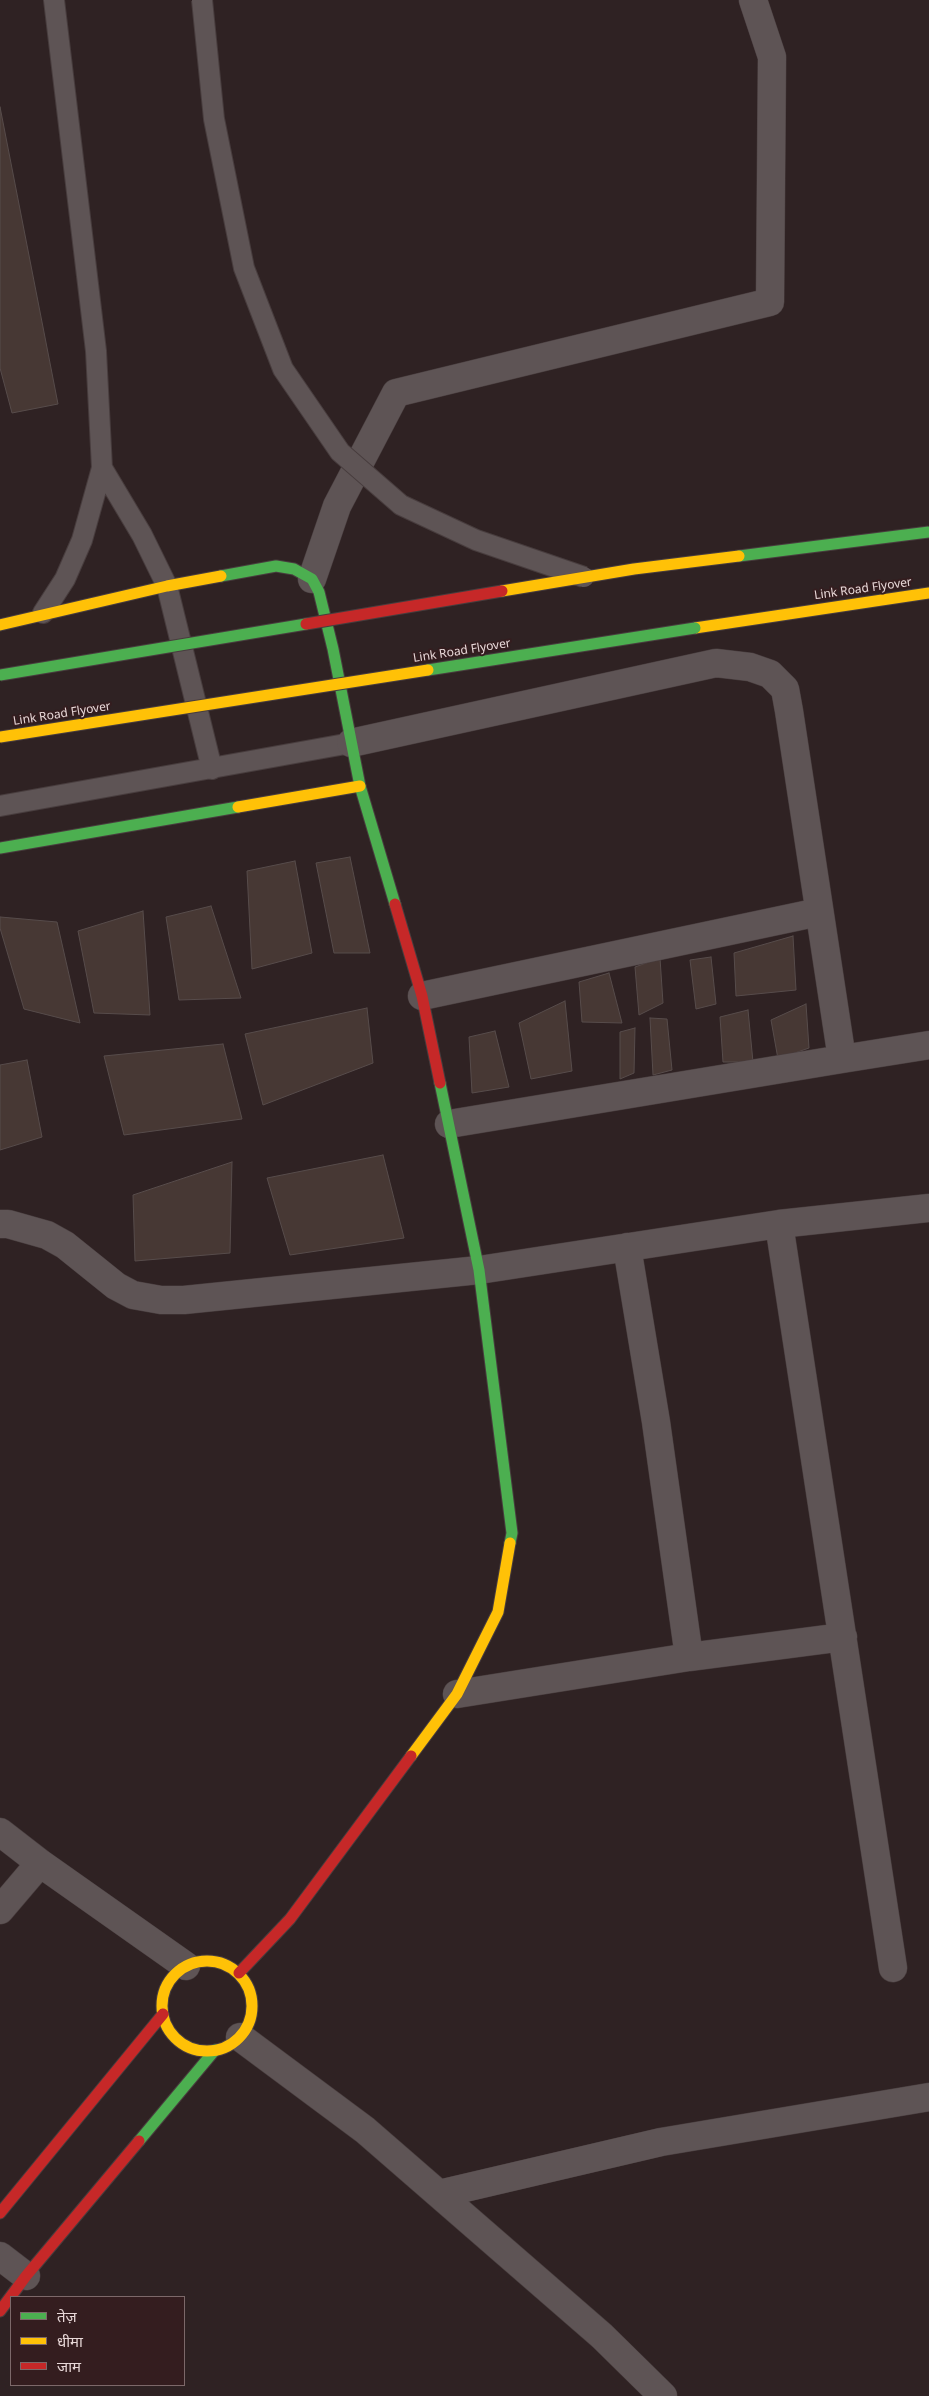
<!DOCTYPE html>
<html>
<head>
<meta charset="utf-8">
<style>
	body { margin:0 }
	#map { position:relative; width:929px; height:2396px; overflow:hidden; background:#2f2223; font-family:"Noto Sans","Noto Sans Devanagari",sans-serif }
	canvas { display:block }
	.legend { position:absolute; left:10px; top:2296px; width:175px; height:90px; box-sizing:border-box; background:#341d1f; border:1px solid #7c6869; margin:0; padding:6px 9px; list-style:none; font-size:15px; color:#e8d8d8 }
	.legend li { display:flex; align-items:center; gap:10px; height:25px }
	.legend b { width:25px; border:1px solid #7c6869 }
</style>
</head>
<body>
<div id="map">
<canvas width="929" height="2396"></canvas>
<ul class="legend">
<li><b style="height:6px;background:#4caf50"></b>तेज़</li>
<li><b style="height:6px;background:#ffc107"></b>धीमा</li>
<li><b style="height:6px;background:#c62828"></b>जाम</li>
</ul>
</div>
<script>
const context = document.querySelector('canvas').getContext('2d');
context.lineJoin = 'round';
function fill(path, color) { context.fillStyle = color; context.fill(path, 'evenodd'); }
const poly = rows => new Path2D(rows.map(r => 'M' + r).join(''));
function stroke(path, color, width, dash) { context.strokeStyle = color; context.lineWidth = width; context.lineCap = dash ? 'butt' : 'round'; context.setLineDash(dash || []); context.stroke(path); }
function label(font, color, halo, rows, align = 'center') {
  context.font = font + ' "Noto Sans",sans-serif'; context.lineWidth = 4; context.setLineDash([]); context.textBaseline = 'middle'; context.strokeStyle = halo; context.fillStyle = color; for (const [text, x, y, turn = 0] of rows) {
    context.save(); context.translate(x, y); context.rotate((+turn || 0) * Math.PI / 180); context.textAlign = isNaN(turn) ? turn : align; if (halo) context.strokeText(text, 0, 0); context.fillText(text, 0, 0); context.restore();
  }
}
const building = poly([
	[0,107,58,404,12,413,0,368,0,107],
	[350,857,370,953,334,953,316,863,350,857],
	[295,861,312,953,252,969,247,871,295,861],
	[211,906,241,998,179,1000,166,917,211,906],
	[143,911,150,1015,94,1013,78,931,143,911],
	[0,917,57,922,80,1023,24,1009,0,928,0,917],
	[793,936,796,990,736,996,734,953,793,936],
	[711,957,716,1004,696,1009,690,960,711,957],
	[660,958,663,1003,639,1015,635,967,660,958],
	[609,973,622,1023,582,1022,579,982,609,973],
	[565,1001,572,1071,531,1079,519,1023,565,1001],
	[806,1004,809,1048,778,1059,771,1020,806,1004],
	[367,1008,373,1063,263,1105,245,1034,367,1008],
	[748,1010,753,1062,723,1062,720,1017,748,1010],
	[650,1018,667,1019,672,1070,653,1075,650,1018],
	[635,1028,634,1073,620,1079,620,1032,635,1028],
	[495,1031,509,1087,472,1093,469,1037,495,1031],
	[223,1044,242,1119,124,1135,104,1056,223,1044],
	[27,1060,42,1137,0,1150,0,1065,27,1060],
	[383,1155,404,1238,290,1255,267,1178,383,1155],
	[232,1162,230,1253,135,1261,133,1195,232,1162]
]);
fill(building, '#473834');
stroke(building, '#574c4b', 1);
const lane = poly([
	[102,468,142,535,167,586,212,769],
	[43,613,65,579,82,540,102,468,96,351,54,0],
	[0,806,351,743]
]);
const street = poly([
	[312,579,337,506,396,393,770,302,772,57,753,0],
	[351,743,716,663,750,667,770,674,785,689,789,711,842,1059,929,1045],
	[422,996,819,912],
	[449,1124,842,1059],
	[0,1224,8,1224,47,1235,65,1245,116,1286,133,1295,161,1300,184,1300,479,1270,779,1224,929,1208],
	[779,1224,893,1968],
	[627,1247,656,1422,689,1657],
	[457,1694,689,1657,843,1637],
	[0,1832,40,1863,186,1966],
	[0,1910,40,1863],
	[240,2037,365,2130,602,2336,663,2396],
	[439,2194,661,2142,929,2097],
	[0,2256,26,2276]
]);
const fast = poly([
	[221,576,276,566,294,569,312,579,319,592,333,649,360,786,395,904],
	[0,848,238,807],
	[440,1083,479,1270,512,1533,510,1543],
	[139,2141,215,2050]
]);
const slow = poly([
	[0,625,167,586,221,576],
	[695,628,929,593],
	[238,807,360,786],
	[411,1756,457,1694,498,1612,510,1543],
	'162 2006a45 45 0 1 1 90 0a45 45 0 1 1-90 0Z'
]);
const jam = poly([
	[395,904,422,996,440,1083],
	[239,1973,290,1919,411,1756],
	[0,2213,163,2014],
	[0,2311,26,2276,139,2141]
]);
stroke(lane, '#483d3e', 22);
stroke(street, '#483d3e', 29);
stroke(fast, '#483d3e', 13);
stroke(slow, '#483d3e', 13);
stroke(jam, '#483d3e', 13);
stroke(lane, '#5e5455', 20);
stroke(street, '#5e5455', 28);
stroke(fast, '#4caf50', 11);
stroke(slow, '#ffc107', 11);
stroke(jam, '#c62828', 11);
const laneBridge = poly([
	[202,0,214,119,244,268,283,369,340,452,401,505,476,540,584,577]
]);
const fastBridge = poly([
	[739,556,929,532],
	[428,670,695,628],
	[0,675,306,624]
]);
const slowBridge = poly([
	[502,591,634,569,739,556],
	[0,737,428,670]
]);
const jamBridge = poly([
	[306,624,502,591]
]);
stroke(laneBridge, '#483d3e', 22, []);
stroke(fastBridge, '#483d3e', 13, []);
stroke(slowBridge, '#483d3e', 13, []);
stroke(jamBridge, '#483d3e', 13, []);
stroke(laneBridge, '#5e5455', 20);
stroke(fastBridge, '#4caf50', 11);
stroke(slowBridge, '#ffc107', 11);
stroke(jamBridge, '#c62828', 11);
label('12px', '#e8d8d8', '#341d1f', [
	["Link Road Flyover",863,589,-8],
	["Link Road Flyover",462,651,-9],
	["Link Road Flyover",62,714,-9]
]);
</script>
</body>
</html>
